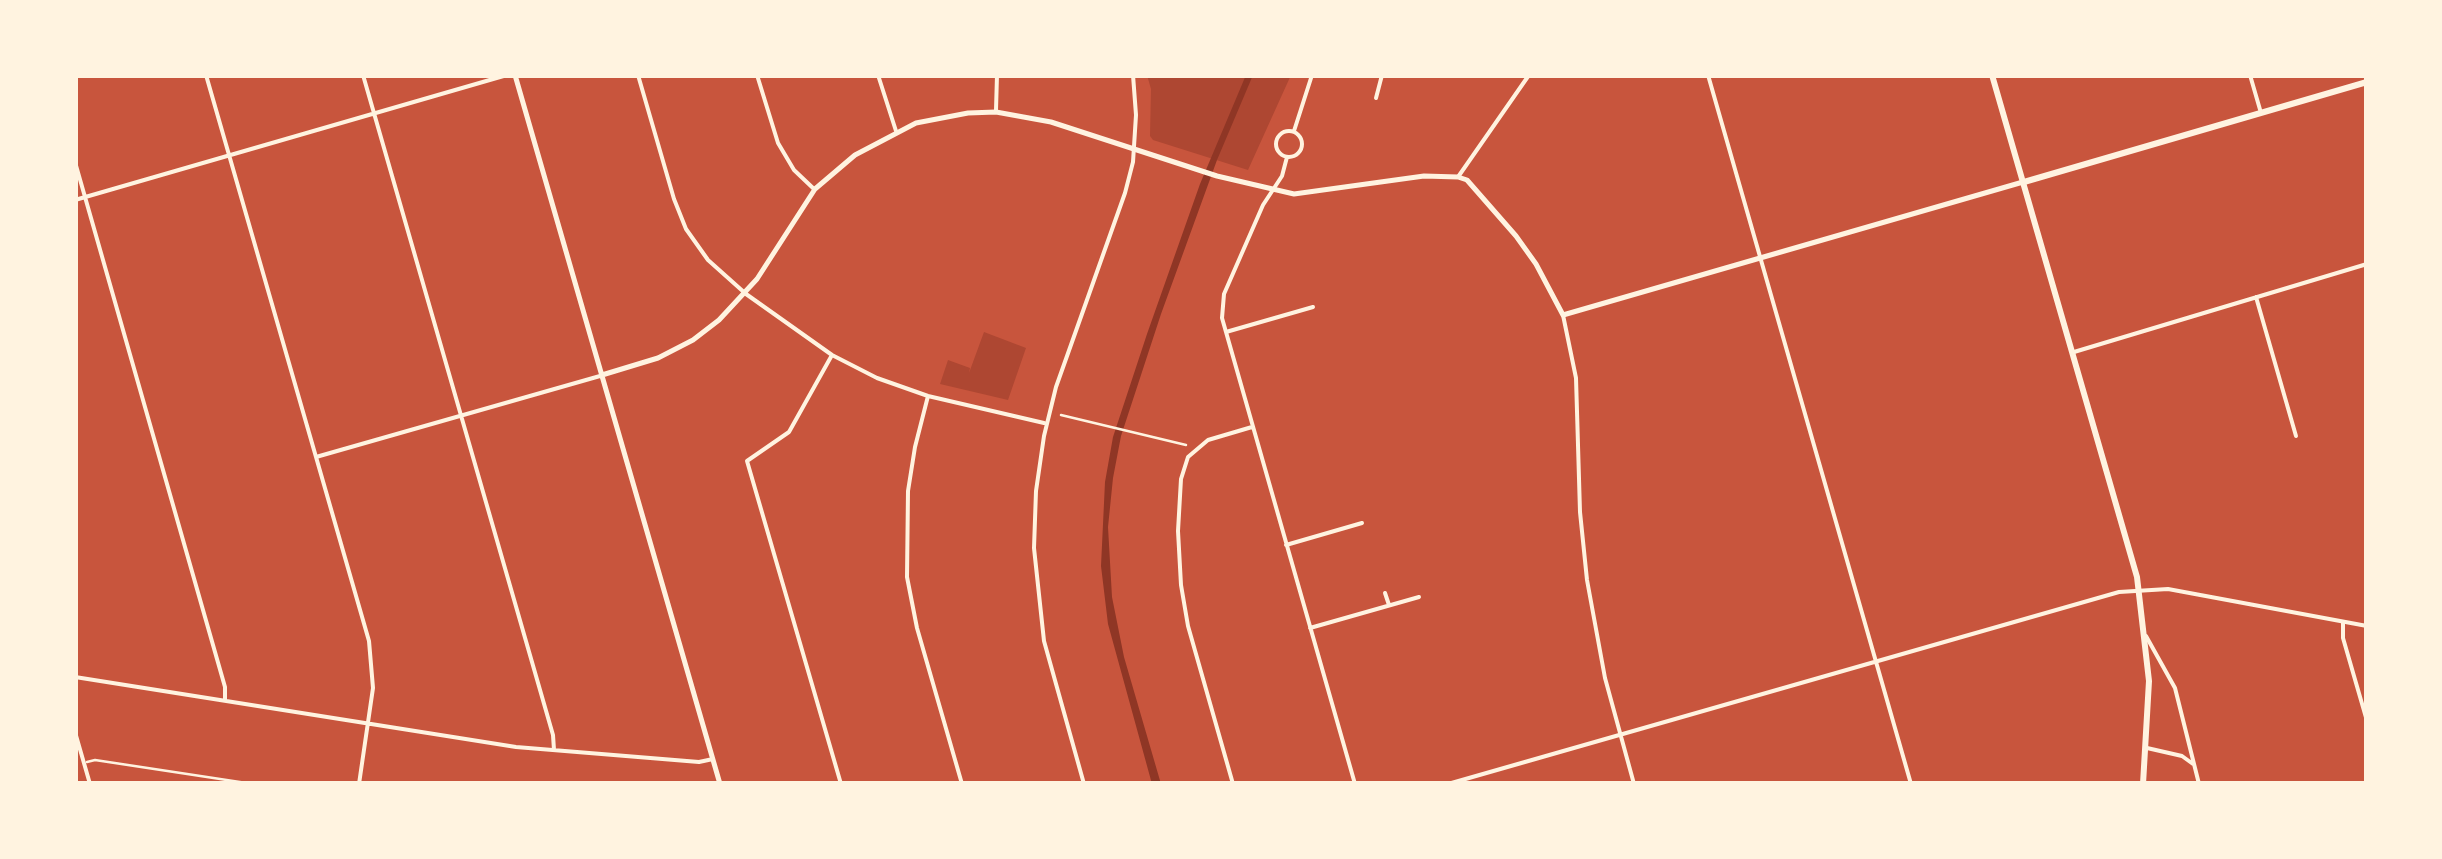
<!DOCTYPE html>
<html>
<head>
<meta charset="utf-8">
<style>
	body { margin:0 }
	#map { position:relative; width:2442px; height:859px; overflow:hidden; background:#c8553d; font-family:"DejaVu Sans",sans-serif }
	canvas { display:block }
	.frame { position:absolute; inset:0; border:78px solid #fff3e0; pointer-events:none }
</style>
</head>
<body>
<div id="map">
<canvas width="2442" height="859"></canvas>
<div class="frame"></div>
</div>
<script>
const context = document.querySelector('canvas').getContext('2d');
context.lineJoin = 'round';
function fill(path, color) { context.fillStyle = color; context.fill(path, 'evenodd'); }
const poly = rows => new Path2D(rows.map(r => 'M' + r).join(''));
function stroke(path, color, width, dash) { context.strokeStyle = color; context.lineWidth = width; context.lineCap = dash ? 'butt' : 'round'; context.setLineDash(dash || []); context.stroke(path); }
fill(poly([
	[1147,75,1291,75,1248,170,1153,140,1150,136,1151,89],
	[984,332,1026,348,1008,400,940,384,948,360,970,368,969,373]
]), '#ae4732');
fill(poly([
	[1246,75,1253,75,1217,160,1161,314,1121,436,1113,478,1108,527,1112,597,1124,657,1161,784,1152,784,1108,624,1101,566,1105,482,1113,437,1147,334,1200,184]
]), '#8f3625');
stroke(poly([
	[1061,415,1186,445]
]), '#fff3e0', 2.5);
stroke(poly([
	[87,762,95,760,253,784]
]), '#fff3e0', 2.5);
stroke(poly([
	[206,75,369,641,373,688,359,784],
	[363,75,553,735,554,750],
	[638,75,674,199,686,229,708,260,746,294,832,355,877,378,928,396,1044,423],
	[757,75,778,143,794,170,814,189],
	[878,75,896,131],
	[1708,75,1911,784],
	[2250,75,2261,113],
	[1376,98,1382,75],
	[996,110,997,75],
	'1276 144a13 13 0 1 1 26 0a13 13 0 1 1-26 0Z',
	[1294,131,1312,75],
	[1287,157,1282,176,1263,205,1224,294,1222,318,1355,784],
	[75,162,225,687,225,700],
	[1458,177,1529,75],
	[75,200,507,75],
	[2256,297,2296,436],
	[1563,315,1576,378,1580,512,1587,580,1605,678,1634,784],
	[1226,332,1313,307],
	[2074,352,2367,264],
	[832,355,789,432,747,461,841,784],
	[928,396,915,447,908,491,907,577,917,628,962,784],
	[316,457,600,376],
	[1286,545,1362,523],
	[1385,593,1389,605],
	[2343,622,2343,638,2367,721],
	[1310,628,1419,597],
	[2146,636,2175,688,2199,784],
	[75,677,516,747,699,762,713,759],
	[75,732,90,784],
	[2147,748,2182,756,2193,764],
	[1084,784,1044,641,1034,548,1036,491,1044,436,1056,387,1125,193,1133,162,1136,115,1133,75],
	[1233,784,1188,626,1181,585,1178,531,1181,479,1188,457,1208,440,1252,427],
	[1448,784,2119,592,2168,589,2367,626]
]), '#fff3e0', 4);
stroke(poly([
	[515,75,720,784],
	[602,375,658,358,693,340,719,320,757,279,815,189,855,155,916,123,968,113,996,112,1051,122,1217,176,1294,194,1424,176,1458,177,1467,180,1516,236,1536,264,1563,315,2023,182]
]), '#fff3e0', 5);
stroke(poly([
	[1992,75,2137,577,2149,681,2143,784],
	[2024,182,2367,82]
]), '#fff3e0', 6);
</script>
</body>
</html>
